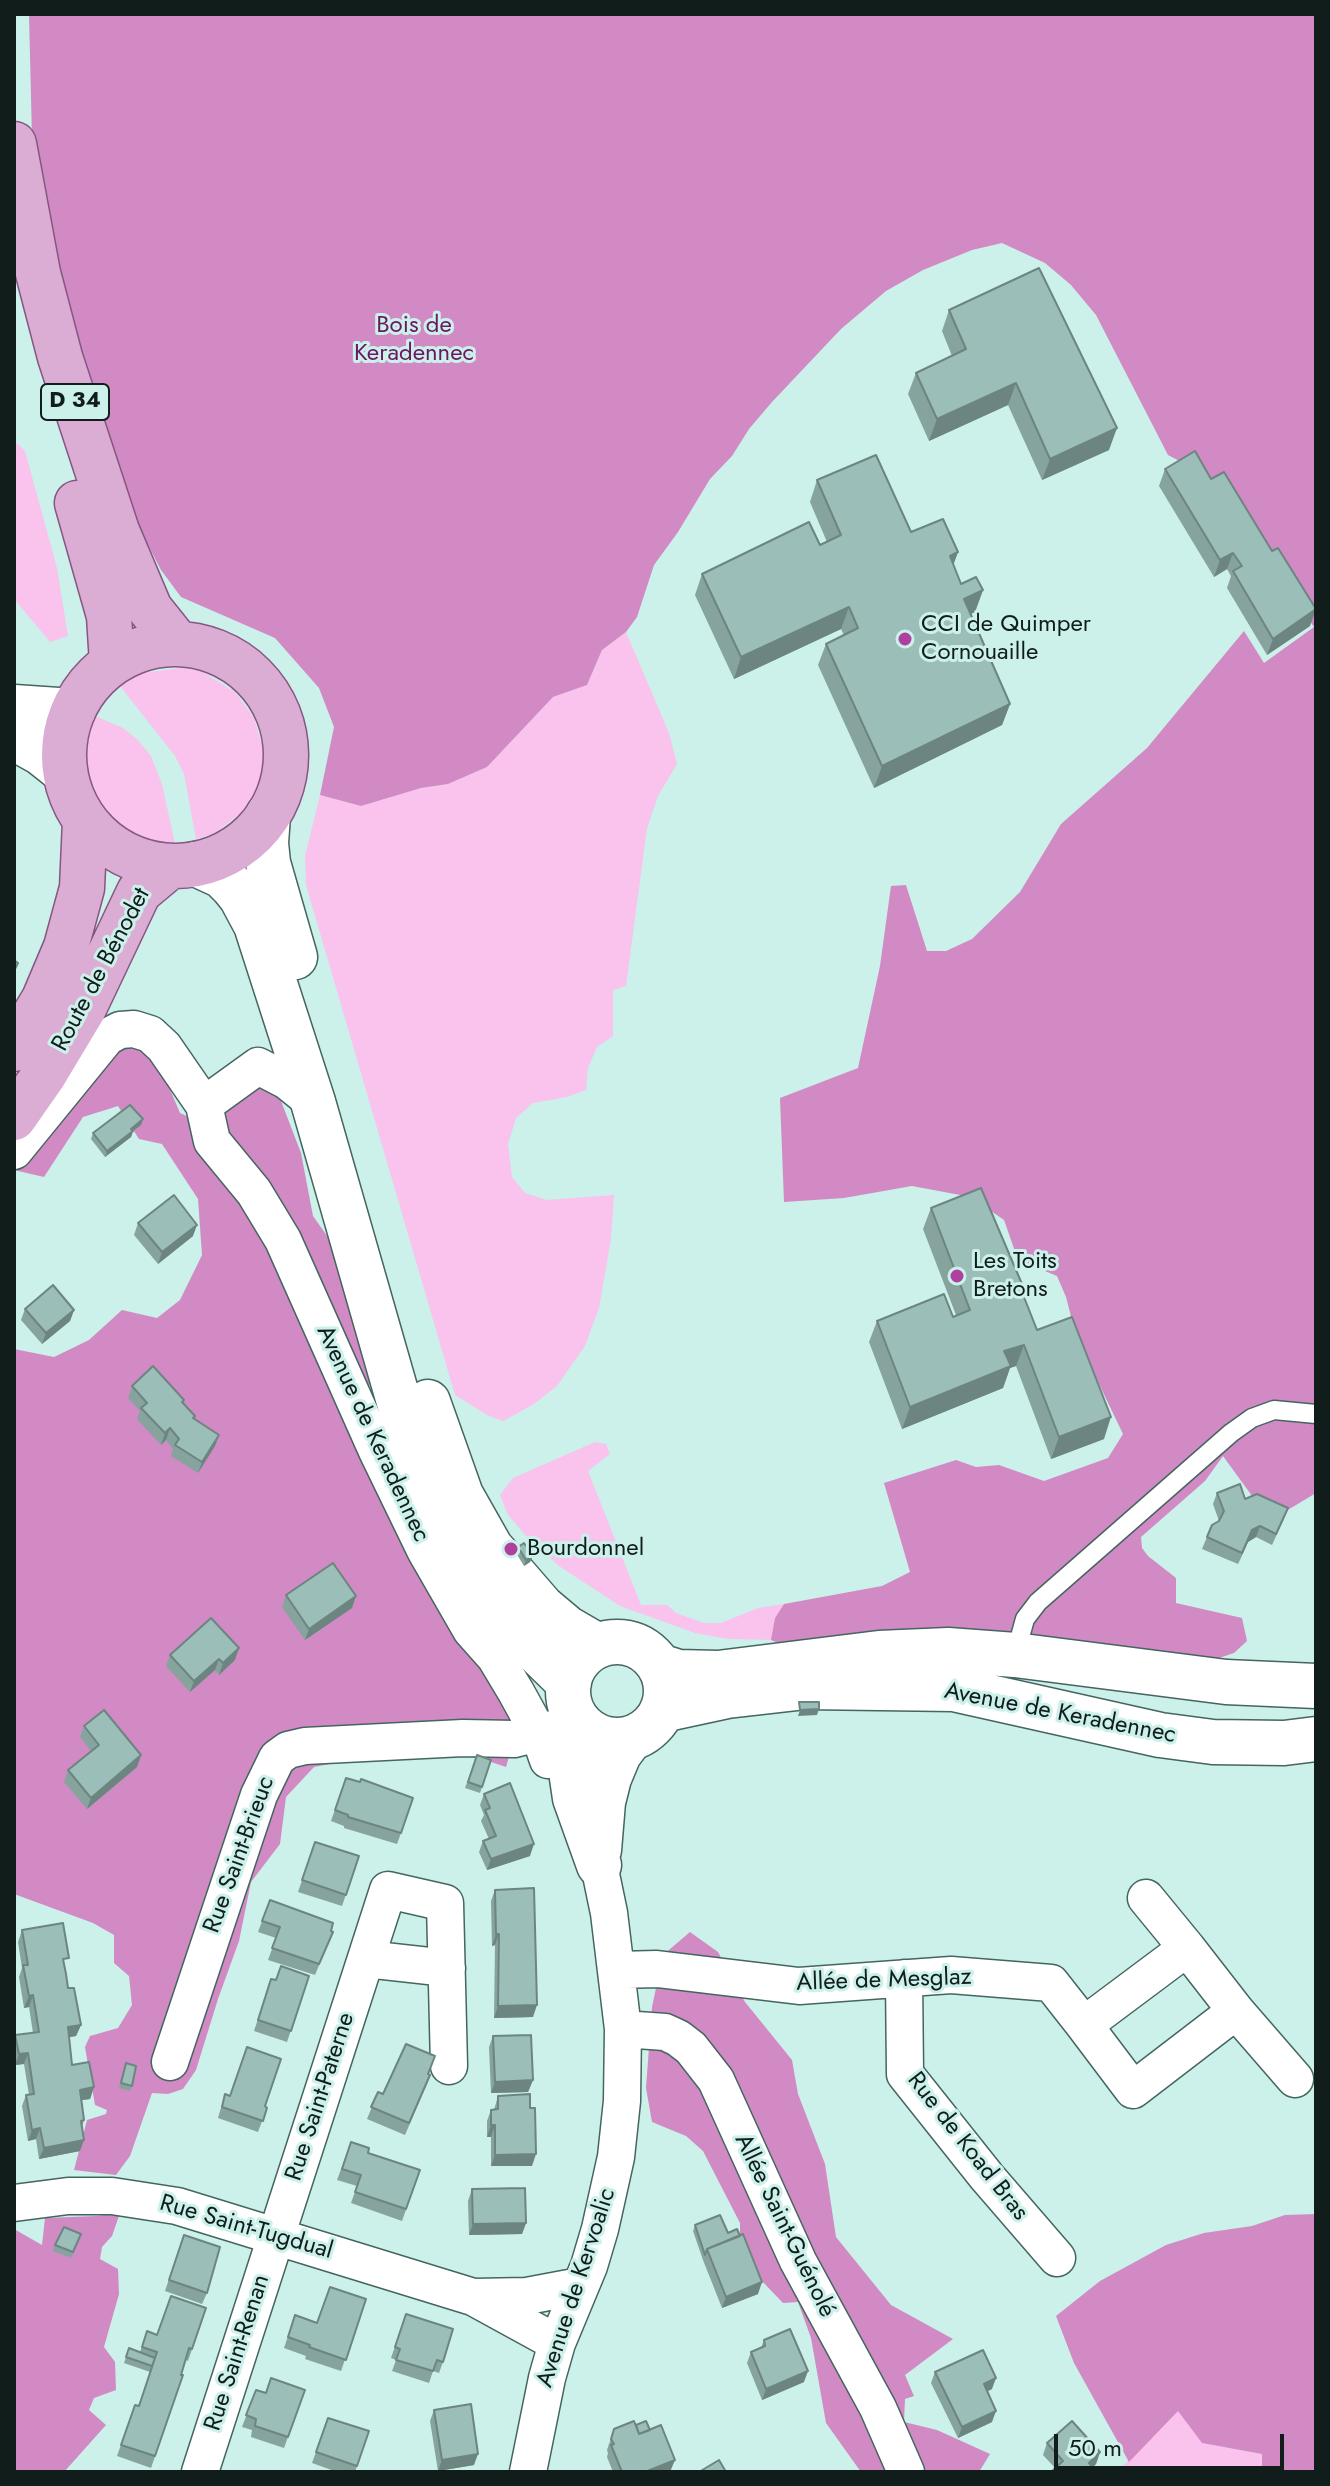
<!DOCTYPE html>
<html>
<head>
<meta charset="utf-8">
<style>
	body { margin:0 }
	#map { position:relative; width:1330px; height:2486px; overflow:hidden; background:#ccf0ea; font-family:Jost,sans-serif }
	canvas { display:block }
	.frame { position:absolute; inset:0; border:16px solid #101d1b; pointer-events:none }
	.scale { position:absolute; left:1054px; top:2434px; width:230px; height:36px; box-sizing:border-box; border:4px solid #101d1b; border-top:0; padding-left:10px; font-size:24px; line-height:28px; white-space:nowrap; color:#101d1b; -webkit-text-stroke:6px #ccf0ea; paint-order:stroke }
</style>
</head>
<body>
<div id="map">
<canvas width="1330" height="2486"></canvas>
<div class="frame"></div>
<div class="scale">50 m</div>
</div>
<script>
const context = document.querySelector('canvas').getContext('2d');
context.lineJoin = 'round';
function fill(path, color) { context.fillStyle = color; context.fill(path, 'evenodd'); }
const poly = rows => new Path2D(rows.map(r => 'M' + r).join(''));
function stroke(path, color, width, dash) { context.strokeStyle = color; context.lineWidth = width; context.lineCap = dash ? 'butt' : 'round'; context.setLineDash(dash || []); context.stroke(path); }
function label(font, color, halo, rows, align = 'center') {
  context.font = font + ' Jost,sans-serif'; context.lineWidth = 6; context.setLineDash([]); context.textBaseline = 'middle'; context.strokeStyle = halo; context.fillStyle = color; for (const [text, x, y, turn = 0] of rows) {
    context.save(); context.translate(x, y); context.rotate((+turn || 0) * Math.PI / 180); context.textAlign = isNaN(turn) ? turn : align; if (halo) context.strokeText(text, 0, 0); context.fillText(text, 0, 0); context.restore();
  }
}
fill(poly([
	[17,443,25,451,57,568,68,636,50,642,14,599,14,444],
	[626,632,669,733,677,764,658,796,647,828,626,986,613,990,613,1036,597,1047,588,1068,586,1090,567,1097,533,1103,516,1118,508,1144,512,1177,525,1193,547,1200,614,1195,611,1239,599,1308,585,1346,557,1386,534,1404,503,1421,487,1415,455,1395,306,885,305,856,320,795,361,806,421,788,448,784,487,767,553,697,587,685,602,650],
	[181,668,198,669,235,692,254,718,264,752,262,774,257,792,246,809,215,833,196,839,184,774,175,756,120,686,143,673],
	[95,716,123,728,138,740,151,756,162,784,175,844,144,840,125,829,104,808,91,786,86,764,86,744],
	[595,1442,606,1444,610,1454,588,1471,641,1605,667,1605,676,1613,704,1623,721,1623,758,1608,784,1604,775,1618,772,1640,728,1639,695,1633,620,1606,559,1566,527,1537,508,1515,500,1495,513,1478],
	[1178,2410,1202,2443,1263,2454,1262,2472,1117,2472]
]), '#f9c3ee');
fill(poly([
	[29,14,1316,14,1316,1493,1286,1511,1255,1500,1223,1456,1205,1481,1141,1537,1142,1548,1148,1556,1176,1578,1176,1603,1242,1618,1247,1641,1234,1653,1216,1659,781,1644,771,1640,775,1618,784,1604,882,1586,910,1572,884,1483,956,1460,976,1467,999,1465,1044,1481,1108,1458,1123,1434,1076,1336,1066,1297,1057,1276,1018,1260,1004,1220,971,1197,912,1186,844,1198,784,1202,780,1098,858,1068,880,966,891,886,906,885,927,951,946,951,972,939,1020,892,1061,824,1147,748,1244,631,1264,663,1314,627,1212,478,1168,455,1096,315,1071,285,1045,263,1002,243,972,250,923,270,886,291,841,329,772,402,749,429,732,456,710,479,678,532,654,565,637,617,626,632,602,650,587,685,553,697,487,767,448,784,421,788,361,806,320,795,334,727,319,688,275,638,181,597,161,570,117,485,62,296,32,138],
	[109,1042,143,1046,163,1073,180,1113,215,1129,218,1081,276,1088,301,1153,313,1216,344,1260,378,1376,362,1392,511,1656,514,1739,506,1767,482,1759,438,1752,380,1754,314,1767,286,1797,280,1844,251,1882,239,1941,218,1999,196,2070,183,2089,168,2094,152,2093,130,2156,116,2175,74,2170,87,2120,106,2114,107,2110,95,2105,85,2047,90,2036,118,2028,132,2005,129,1976,114,1963,114,1935,93,1923,14,1894,14,1349,54,1357,89,1340,122,1310,157,1318,180,1300,202,1255,198,1199,162,1144,139,1139,118,1106,83,1117,44,1177,14,1170,21,1153],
	[690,1932,718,1952,745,2002,792,2060,798,2094,825,2164,836,2237,891,2305,953,2339,905,2375,914,2396,905,2399,904,2422,937,2430,990,2454,979,2472,861,2472,826,2423,811,2338,798,2302,783,2303,760,2279,740,2233,740,2223,703,2151,686,2136,652,2122,646,2088,652,2007,663,1955],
	[120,2213,112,2236,102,2247,100,2259,118,2269,119,2294,104,2347,115,2362,116,2390,94,2398,89,2410,106,2425,64,2472,14,2472,14,2229,42,2245,45,2218,97,2216],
	[1316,2214,1316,2472,1262,2472,1262,2454,1202,2443,1178,2411,1129,2462,1074,2363,1056,2316,1100,2281,1166,2245,1204,2233,1252,2226,1285,2215]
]), '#d18ac4');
const lane = poly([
	[1015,1655,1025,1619,1038,1602,1231,1433,1252,1418,1274,1410,1316,1414]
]);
const street = poly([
	[204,1105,258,1066,287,1081,313,1102],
	[14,1151,107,1037,120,1030,134,1029,150,1034,164,1047,204,1105,212,1141,254,1192,283,1240,377,1451,425,1550,471,1630,495,1657,516,1692,539,1734,548,1760],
	[1146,1898,1187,1948],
	[366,1959,447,1968],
	[617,1970,657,1969,799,1986,951,1975,1051,1983,1084,2025,1187,1948,1236,2011,1133,2090,1084,2025],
	[904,1978,905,2074,987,2177,1057,2258],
	[1236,2011,1295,2079],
	[623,2029,665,2032,678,2038,691,2048,716,2080,798,2261,878,2408,906,2472],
	[170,2062,259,1795,277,1758,288,1750,305,1746,463,1738,514,1739,561,1727],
	[14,2203,68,2196,112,2196,177,2206,473,2297,557,2343],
	[474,2297,527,2296,580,2286],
	[200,2472,388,1890,445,1903,449,2066],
	[528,2472,547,2378,557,2343,589,2266,600,2229,616,2157,622,2101,623,2029,609,1913,599,1865]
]);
const secondary = poly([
	[14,707,73,711],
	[14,738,41,753,65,772],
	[268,815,266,843,268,863,295,957],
	[196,864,222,876,233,887,241,897,256,925,313,1102,419,1472,445,1531,470,1576,494,1610,569,1683],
	[428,1402,461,1495,491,1548,542,1607,567,1628,598,1646],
	'568 1691a49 49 0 1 1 98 0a49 49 0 1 1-98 0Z',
	[659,1666,678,1672,718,1673,879,1653,948,1650,1015,1655,1226,1682,1316,1686],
	[662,1710,727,1696,806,1687,954,1689,1160,1735,1213,1742,1284,1743,1316,1739],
	[580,1724,571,1771,575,1798,599,1865],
	[599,1850,603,1802,609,1778,619,1754,631,1738]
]);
const primary = poly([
	[14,144,38,273,60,357,117,531,150,609,178,644],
	[77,503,109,616,112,663],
	'64 755a111 111 0 1 1 222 0a111 111 0 1 1-222 0Z',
	[14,1049,44,999,66,947,82,888,85,821],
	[14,1118,44,1075,83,1010,139,892,169,867]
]);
stroke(lane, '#456560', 21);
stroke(street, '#456560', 39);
stroke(secondary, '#456560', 47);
stroke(primary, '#855780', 47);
stroke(lane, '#fff', 18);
stroke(street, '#fff', 36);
stroke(secondary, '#fff', 44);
stroke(primary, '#dcadd4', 44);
fill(poly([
	[949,310,1109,450,1042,480,1008,405,929,441,908,394,916,373,952,356,942,331],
	[1165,469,1211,479,1310,626,1267,655,1227,588,1231,576,1227,569,1214,577,1159,486],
	[817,480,911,532,958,552,953,565,961,584,983,590,975,612,971,614,1010,704,1002,725,874,788,818,665,826,644,844,635,841,629,734,679,695,595,702,574,820,545,827,542,810,502],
	[141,1125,133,1131,131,1137,105,1157,91,1139,93,1133],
	[931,1208,1025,1291,1023,1296,1037,1330,1104,1439,1051,1459,1016,1366,1010,1368,1003,1388,902,1429,869,1342,877,1321,953,1317,956,1315,923,1229],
	[138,1223,193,1236,158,1264,134,1235],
	[25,1309,74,1310,70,1321,42,1344,21,1320],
	[132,1386,184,1400,183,1402,194,1418,219,1435,215,1446,198,1473,171,1456,173,1449,166,1440,161,1445,137,1419,140,1411,128,1398],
	[1217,1493,1245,1499,1284,1519,1272,1545,1256,1537,1248,1542,1238,1564,1202,1549,1207,1537,1219,1521,1213,1504],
	[518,1547,533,1556,530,1562,524,1566,516,1553],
	[286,1595,352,1608,305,1640,282,1607],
	[170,1655,235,1660,219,1675,215,1670,190,1692,166,1666],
	[84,1726,141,1755,137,1767,87,1809,64,1782,68,1770,91,1751,80,1737],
	[477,1755,491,1760,480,1793,465,1788],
	[346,1778,401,1833,397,1844,344,1828,344,1826,331,1821],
	[484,1794,530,1856,487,1870,479,1852,483,1841,489,1839,481,1821,484,1815,480,1805],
	[315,1842,359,1856,342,1906,298,1892],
	[495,1890,533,2017,494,2018,495,1945,492,1946,491,1901],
	[270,1900,333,1932,315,1975,268,1960,276,1938,258,1932],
	[22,1930,65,1969,68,1988,81,2025,76,2036,69,2037,72,2065,94,2087,90,2099,81,2100,84,2120,82,2127,80,2151,39,2159,36,2139,28,2141,22,2106,26,2095,29,2095,24,2064,15,2065,14,2060,14,2039,15,2035,33,2033,29,2007,24,2008,19,1977,22,1968,18,1942],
	[309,1976,287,2042,254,2031,271,1979,276,1980],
	[493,2036,533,2080,528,2092,491,2093,489,2047],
	[126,2063,132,2086,130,2091,119,2088],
	[428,2074,426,2086,405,2135,367,2119,378,2092,383,2094],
	[225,2094,267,2108,258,2132,218,2118],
	[498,2096,532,2166,491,2166,491,2137,487,2137,487,2121,491,2110,494,2110],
	[351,2142,368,2153,420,2170,402,2221,351,2203,357,2186,337,2180],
	[472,2189,526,2223,522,2234,469,2235,468,2201],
	[695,2225,728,2233,758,2294,722,2308,703,2260,693,2231],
	[81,2234,71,2258,53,2251,55,2245],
	[184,2235,207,2293,202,2304,165,2291],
	[366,2299,341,2371,305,2359,306,2356,284,2348,295,2315,317,2323],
	[206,2308,188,2361,186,2360,181,2375,183,2375,151,2468,117,2456,135,2405,139,2406,150,2372,124,2363,129,2348,140,2352,147,2331,157,2335],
	[402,2326,443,2362,439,2373,433,2371,429,2383,392,2371,396,2360,391,2358],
	[764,2340,804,2382,762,2400,747,2363,751,2352,761,2348],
	[935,2372,992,2389,987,2391,992,2422,958,2438,931,2383],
	[256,2390,266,2393,305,2390,284,2448,251,2437,252,2430,242,2427],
	[434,2410,474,2465,438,2471,430,2421],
	[328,2418,369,2431,355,2472,337,2472,312,2463],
	[636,2425,670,2472,613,2472,607,2457,608,2453,607,2450,614,2429],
	[1047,2443,1100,2452,1096,2464,1093,2467,1097,2472,1052,2472,1055,2468,1043,2455]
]), '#86a39e');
fill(poly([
	[1016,383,1008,405,929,441,937,419],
	[1117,428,1109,450,1042,480,1050,459],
	[958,552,950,574,950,556],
	[1233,553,1227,569,1214,577,1220,560],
	[983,590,975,612,956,620,964,599],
	[849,607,841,629,734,679,741,657],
	[1316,609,1310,626,1267,655,1273,639],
	[1010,704,1002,725,874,788,882,766],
	[143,1119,141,1125,133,1131,131,1137,105,1157,107,1151],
	[197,1225,193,1236,158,1264,162,1252],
	[74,1310,70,1321,42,1344,46,1333],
	[1024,1345,1016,1366,1010,1368,1003,1388,902,1429,910,1407,1004,1351],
	[1111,1417,1104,1439,1051,1459,1059,1437],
	[170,1428,166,1440,161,1445,165,1433],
	[219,1435,215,1446,198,1473,202,1462],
	[1260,1526,1256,1537,1248,1542,1238,1564,1252,1530],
	[533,1556,530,1562,524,1566,526,1560],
	[356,1596,352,1608,305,1640,309,1629],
	[239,1648,235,1660,219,1675,223,1663],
	[219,1659,215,1670,190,1692,194,1681],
	[819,1709,817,1715,798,1716,800,1710],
	[141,1755,137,1767,87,1809,91,1798],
	[534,1844,530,1856,487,1870,491,1859],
	[496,1934,499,1934,495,1945,492,1946],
	[33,1995,29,2007,24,2008,29,1996],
	[537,2005,533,2017,494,2018,498,2006],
	[81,2025,76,2036,64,2038,68,2027],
	[28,2053,24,2064,15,2065,19,2054],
	[533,2080,528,2092,491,2093,495,2082],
	[94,2087,90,2099,75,2101,80,2090],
	[491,2125,495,2125,491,2137,487,2137],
	[40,2128,36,2139,28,2141,32,2130],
	[84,2140,80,2151,39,2159,44,2148],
	[536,2154,532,2166,491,2166,495,2155],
	[526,2223,522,2234,469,2235,473,2224],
	[762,2282,758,2294,722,2308,726,2297],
	[808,2371,804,2382,762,2400,766,2389],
	[996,2378,992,2389,980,2395,984,2384],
	[996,2411,992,2422,958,2438,962,2427],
	[1100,2452,1096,2464,1087,2472,1089,2463],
	[478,2454,474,2465,438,2471,442,2460],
	[675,2460,670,2472,645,2472]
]), '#6d8581');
const building = poly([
	[1039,268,1117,428,1050,459,1016,383,937,419,916,373,966,349,949,310,1039,268],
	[1195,451,1211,479,1224,472,1272,551,1278,548,1316,609,1273,639,1233,571,1242,566,1233,553,1220,560,1165,469,1195,451],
	[876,455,911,532,943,519,958,552,950,556,961,584,976,577,983,590,964,599,1010,704,882,766,826,644,858,628,849,607,741,657,702,574,809,522,820,545,841,535,817,480,876,455],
	[14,960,18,963,14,971,14,960],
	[130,1105,143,1119,131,1129,133,1131,107,1151,93,1133,130,1105],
	[981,1188,1025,1291,1022,1292,1037,1330,1072,1317,1111,1417,1059,1437,1024,1345,1004,1351,1011,1366,910,1407,877,1321,944,1294,953,1317,970,1310,931,1208,981,1188],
	[174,1195,197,1225,162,1252,138,1223,174,1195],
	[53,1285,74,1310,46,1333,25,1309,53,1285],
	[153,1366,184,1400,182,1402,195,1416,193,1418,219,1435,202,1462,175,1445,179,1439,170,1428,165,1433,141,1408,147,1403,132,1386,153,1366],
	[1240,1484,1245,1499,1257,1494,1288,1508,1276,1534,1260,1526,1252,1530,1242,1553,1207,1537,1212,1525,1219,1521,1224,1511,1217,1493,1240,1484],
	[524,1543,533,1556,526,1560,518,1547,524,1543],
	[333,1563,356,1596,309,1629,286,1595,333,1563],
	[211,1618,239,1648,223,1663,219,1659,194,1681,170,1655,211,1618],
	[799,1702,819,1702,819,1709,800,1710,799,1702],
	[104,1710,141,1755,91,1798,68,1770,99,1745,84,1726,104,1710],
	[477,1755,491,1760,482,1787,468,1782,477,1755],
	[346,1778,360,1782,361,1779,413,1798,401,1833,348,1817,348,1815,335,1810,346,1778],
	[510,1783,534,1844,491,1859,483,1841,496,1836,485,1810,490,1808,484,1794,510,1783],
	[315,1842,359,1856,346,1895,302,1880,315,1842],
	[534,1888,537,2005,498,2006,499,1934,496,1934,495,1890,534,1888],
	[270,1900,333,1923,331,1931,333,1932,319,1964,272,1948,280,1927,262,1921,270,1900],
	[63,1923,69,1958,63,1959,66,1974,68,1988,74,1988,81,2025,68,2027,72,2065,89,2062,94,2087,80,2090,84,2120,81,2121,84,2140,44,2148,40,2128,32,2130,26,2095,34,2094,28,2053,19,2054,15,2035,39,2032,33,1995,29,1996,23,1965,28,1965,22,1930,63,1923],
	[281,1966,309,1976,291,2031,258,2020,271,1979,276,1980,281,1966],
	[531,2035,533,2080,495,2082,493,2036,531,2035],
	[406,2044,435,2056,428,2074,430,2075,409,2123,371,2107,378,2092,383,2094,406,2044],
	[247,2047,281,2059,265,2106,267,2108,263,2121,222,2107,225,2094,230,2096,247,2047],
	[126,2063,136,2066,132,2086,121,2083,126,2063],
	[530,2094,530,2108,535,2108,536,2154,495,2155,495,2125,491,2125,491,2110,498,2109,498,2096,530,2094],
	[351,2142,369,2148,368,2153,420,2170,406,2209,355,2192,361,2175,342,2169,351,2142],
	[525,2188,526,2223,473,2224,472,2189,525,2188],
	[720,2215,728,2233,737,2229,740,2236,707,2249,705,2255,695,2225,720,2215],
	[64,2227,81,2234,73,2252,55,2245,64,2227],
	[743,2234,762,2282,726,2297,707,2249,743,2234],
	[184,2235,220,2247,207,2293,169,2280,184,2235],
	[330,2287,366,2299,346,2360,309,2347,310,2345,288,2337,295,2315,317,2323,330,2287],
	[171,2296,206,2308,192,2349,189,2348,181,2375,183,2375,155,2456,121,2445,135,2405,139,2406,157,2352,142,2347,147,2331,157,2335,171,2296],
	[406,2314,453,2329,443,2362,437,2360,433,2371,396,2360,400,2349,395,2347,406,2314],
	[790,2329,808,2371,766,2389,751,2352,765,2346,764,2340,790,2329],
	[129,2348,155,2358,152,2366,126,2357,129,2348],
	[983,2350,996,2378,984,2384,996,2411,962,2427,935,2372,983,2350],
	[271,2378,305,2390,288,2437,255,2426,256,2419,246,2415,256,2390,266,2393,271,2378],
	[471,2404,478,2454,442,2460,434,2410,471,2404],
	[328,2418,369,2431,357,2466,316,2452,328,2418],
	[634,2421,639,2434,661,2425,675,2460,645,2472,622,2472,611,2445,614,2444,611,2439,614,2429,634,2421],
	[646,2421,650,2430,639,2434,636,2425,646,2421],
	[1072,2421,1100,2452,1089,2463,1097,2472,1056,2472,1053,2470,1063,2461,1047,2443,1072,2421],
	[719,2460,726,2472,699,2472,719,2460]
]);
fill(building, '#9cbeb8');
stroke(building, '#6d8581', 2);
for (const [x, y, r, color] of [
	[905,639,8,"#ae419f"],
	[957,1276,8,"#ae419f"],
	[511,1549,8,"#ae419f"]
]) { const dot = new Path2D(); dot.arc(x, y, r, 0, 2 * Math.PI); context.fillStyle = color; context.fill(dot); stroke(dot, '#ccf0ea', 3); }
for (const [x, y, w] of [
	[75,402,68]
]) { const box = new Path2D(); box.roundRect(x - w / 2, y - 18, w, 36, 6); context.fillStyle = '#ccf0ea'; context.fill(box); stroke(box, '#101d1b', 2); }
label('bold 22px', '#101d1b', null, [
	["D 34",75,402]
]);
label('24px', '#6b1861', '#ccf0ea', [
	["Bois de",414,326],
	["Keradennec",414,354]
]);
label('24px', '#101d1b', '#ccf0ea', [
	["CCI de Quimper",921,625],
	["Cornouaille",921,653],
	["Les Toits",973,1262],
	["Bretons",973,1290],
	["Bourdonnel",527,1549]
], 'left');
label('24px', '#101d1b', '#ccf0ea', [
	["Route de Bénodet",102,970,-62],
	["Avenue de Keradennec",372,1434,65],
	["Avenue de Keradennec",1060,1714,11],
	["Rue Saint-Brieuc",240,1855,-70],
	["Allée de Mesglaz",884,1981,-2],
	["Rue Saint-Paterne",321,2097,-72],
	["Rue de Koad Bras",967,2147,52],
	["Allée Saint-Guénolé",784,2226,64],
	["Rue Saint-Tugdual",246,2228,16],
	["Avenue de Kervoalic",577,2288,-72],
	["Rue Saint-Renan",238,2353,-72]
]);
</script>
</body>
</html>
